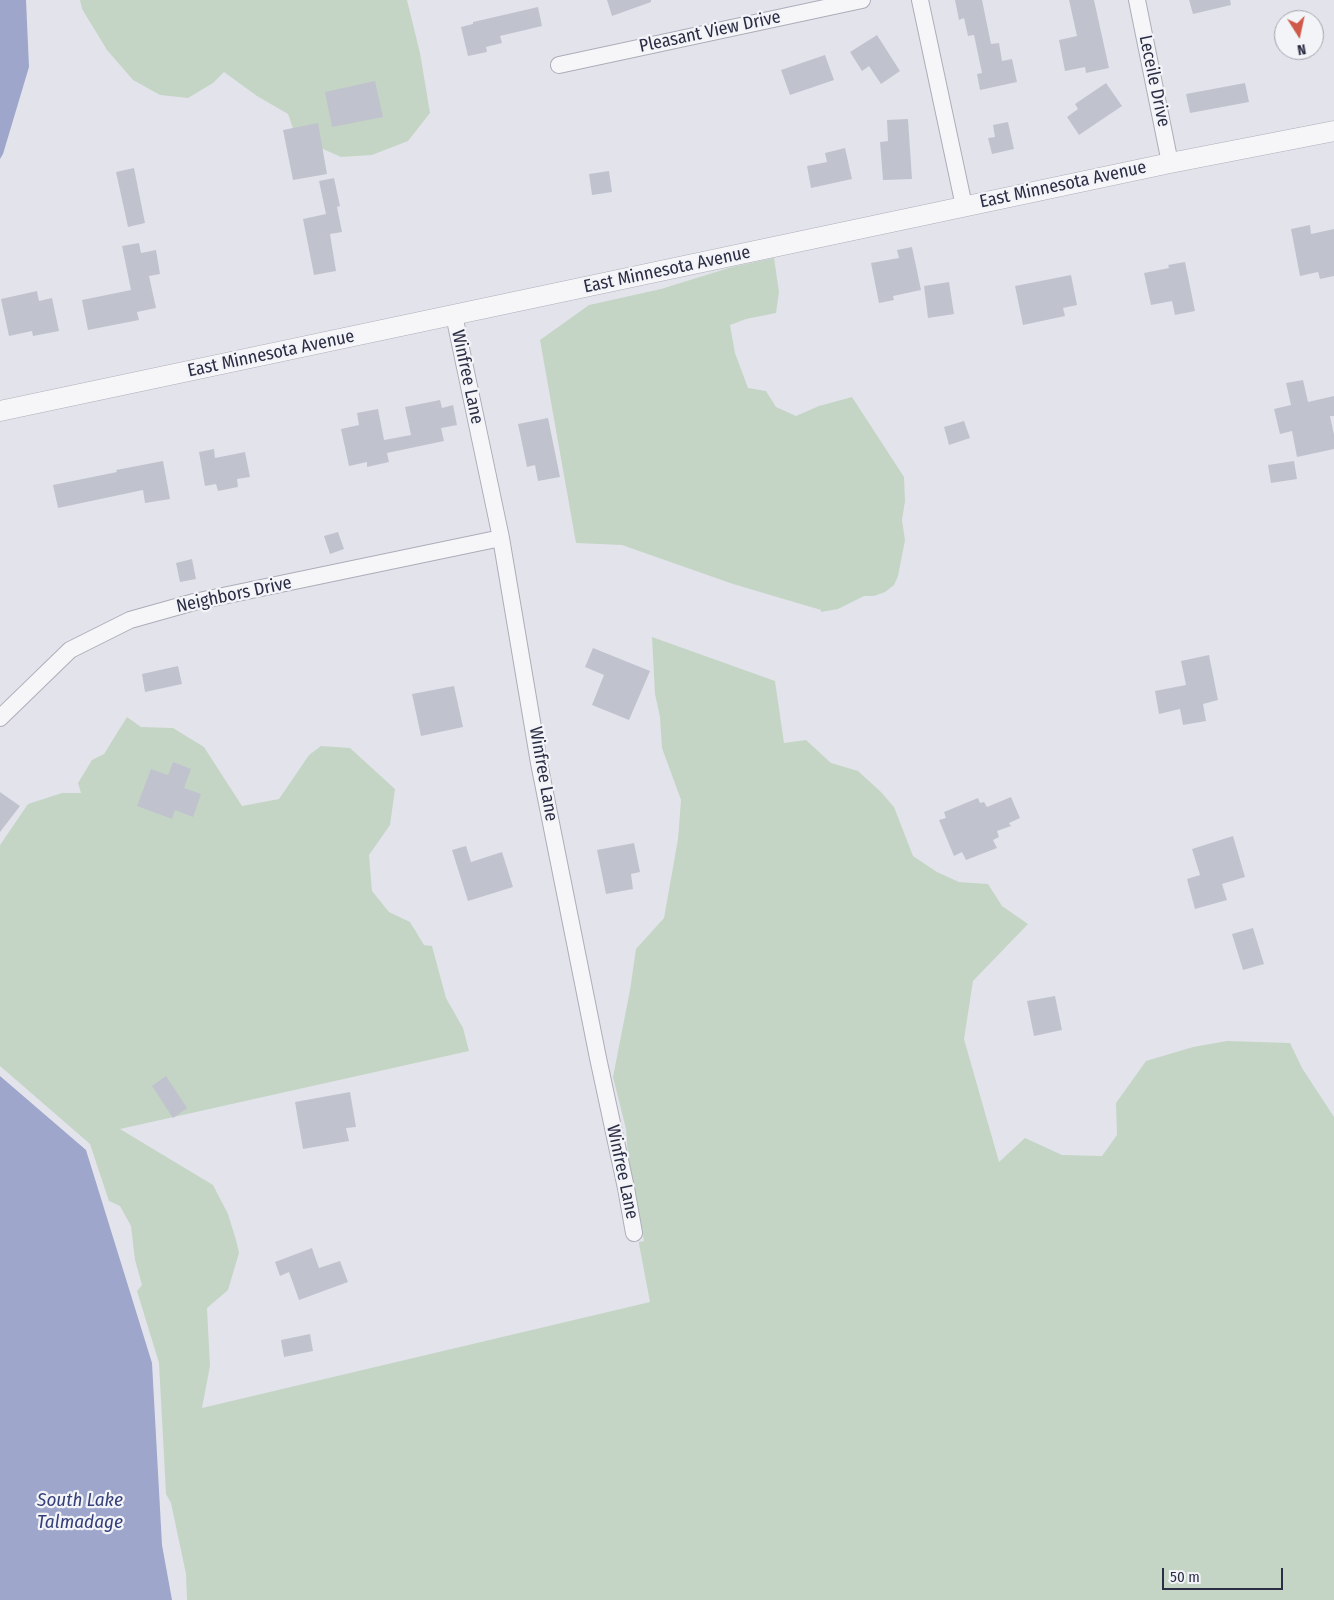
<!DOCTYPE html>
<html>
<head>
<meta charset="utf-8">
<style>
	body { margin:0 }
	#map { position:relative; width:1334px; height:1600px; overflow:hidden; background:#e3e4eb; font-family:"Fira Sans Condensed",sans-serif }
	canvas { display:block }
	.north { position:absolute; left:1274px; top:10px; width:50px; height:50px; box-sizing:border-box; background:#f3f4f8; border:1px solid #a3a4b0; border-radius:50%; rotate:170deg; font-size:14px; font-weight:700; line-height:20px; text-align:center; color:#2b2d44 }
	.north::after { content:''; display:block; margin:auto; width:18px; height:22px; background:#d05a49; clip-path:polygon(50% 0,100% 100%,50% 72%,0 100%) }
	.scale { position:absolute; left:1162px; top:1568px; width:121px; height:22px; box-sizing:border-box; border:2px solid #2b2d44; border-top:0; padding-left:6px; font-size:15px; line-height:18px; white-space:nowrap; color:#2b2d44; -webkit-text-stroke:4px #f3f4f8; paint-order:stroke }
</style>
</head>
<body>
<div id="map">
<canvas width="1334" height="1600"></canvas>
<div class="north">N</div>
<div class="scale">50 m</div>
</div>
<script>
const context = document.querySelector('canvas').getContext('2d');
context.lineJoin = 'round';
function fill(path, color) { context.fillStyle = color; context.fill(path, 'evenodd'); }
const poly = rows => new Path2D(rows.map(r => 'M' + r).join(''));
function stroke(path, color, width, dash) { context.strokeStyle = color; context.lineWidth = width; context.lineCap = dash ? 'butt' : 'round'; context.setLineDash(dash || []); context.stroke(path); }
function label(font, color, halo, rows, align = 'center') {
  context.font = font + ' "Fira Sans Condensed",sans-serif'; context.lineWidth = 4.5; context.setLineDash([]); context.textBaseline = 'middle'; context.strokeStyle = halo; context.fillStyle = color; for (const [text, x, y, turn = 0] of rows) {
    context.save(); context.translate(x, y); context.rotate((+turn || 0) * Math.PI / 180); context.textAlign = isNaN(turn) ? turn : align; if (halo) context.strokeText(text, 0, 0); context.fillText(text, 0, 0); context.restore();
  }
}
fill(poly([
	[80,0,407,0,420,53,430,113,408,141,372,155,341,157,296,137,288,114,257,96,224,72,213,83,188,98,160,95,133,80,107,50,82,9],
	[774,258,779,292,776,313,746,319,730,325,735,353,748,388,766,391,776,407,796,416,819,406,852,397,904,477,905,501,902,520,905,540,898,576,894,585,885,592,874,596,864,596,838,609,821,612,821,610,733,584,622,545,576,543,540,340,589,305,661,289,732,267],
	[652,637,775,681,784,743,806,740,831,763,858,771,881,792,894,807,913,856,937,872,959,882,988,884,1002,906,1028,924,973,981,964,1039,999,1162,1025,1138,1062,1155,1102,1156,1117,1135,1116,1103,1146,1061,1193,1047,1227,1041,1290,1043,1302,1068,1334,1117,1334,1600,187,1600,186,1574,171,1503,166,1494,159,1363,137,1291,142,1285,135,1260,131,1226,120,1206,109,1201,90,1144,0,1066,0,845,28,804,62,793,81,793,78,783,92,760,104,754,127,717,141,727,173,728,204,747,242,806,279,799,309,755,321,746,350,748,395,789,390,825,369,855,372,891,389,912,410,922,424,945,432,946,446,998,463,1028,469,1051,120,1129,213,1185,228,1214,236,1240,239,1253,228,1290,207,1308,210,1366,202,1408,650,1302,639,1244,639,1242,644,1241,628,1158,626,1129,613,1077,630,990,636,949,664,918,678,839,681,800,662,748,660,717,655,694]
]), '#c4d5c5');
fill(poly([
	[0,0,26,0,29,67,3,154,0,159],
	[0,1076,86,1150,152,1363,162,1545,172,1600,0,1600]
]), '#9ea7cb');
fill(poly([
	[607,0,651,0,651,2,612,16],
	[955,0,982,0,991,44,999,43,1002,61,1012,59,1017,82,980,90,977,74,982,73,974,35,968,36,964,18,959,20],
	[1069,0,1094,0,1109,68,1086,73,1085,67,1065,71,1059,40,1077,36],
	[1189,0,1230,0,1231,5,1193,14],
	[538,7,542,26,500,36,502,43,486,47,487,52,468,56,461,27,473,24,473,22],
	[877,35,900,71,881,84,869,66,862,71,850,52],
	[825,55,834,80,790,95,781,70],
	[375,81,383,117,332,127,325,92],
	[1106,83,1122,106,1079,135,1067,117,1078,109,1075,104],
	[1245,83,1249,102,1190,113,1186,94],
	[908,119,912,179,883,180,880,142,888,141,887,120],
	[1008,122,1014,149,992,154,988,138,995,137,993,125],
	[318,123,327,174,293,180,283,130],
	[845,148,852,179,811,188,807,166,827,162,825,153],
	[134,168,145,223,128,227,116,172],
	[609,171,612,192,592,195,589,174],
	[334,178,340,206,337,207,342,232,330,234,336,271,314,275,303,219,326,214,319,181],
	[1310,225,1311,234,1334,229,1334,276,1320,279,1318,272,1300,276,1291,229],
	[139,243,141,253,156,250,160,274,149,276,156,308,137,312,139,320,88,330,82,300,131,290,122,246],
	[912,247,921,290,893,296,894,300,879,303,871,263,899,258,897,250],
	[1185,262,1195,311,1175,315,1172,301,1151,305,1144,273,1169,268,1168,265],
	[1071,275,1077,305,1063,308,1065,316,1023,325,1015,286],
	[949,282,954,314,928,318,924,286],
	[37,291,39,301,52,298,59,331,33,336,32,331,9,336,1,299],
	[1303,380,1308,402,1334,396,1334,416,1330,416,1334,435,1334,449,1297,457,1292,431,1280,434,1274,409,1291,405,1286,383],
	[440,400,442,408,453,405,457,425,441,428,444,441,387,453,389,462,367,467,367,462,349,466,341,429,359,425,357,413,378,409,384,440,411,435,405,407],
	[548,418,560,477,538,481,535,465,527,467,518,424],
	[964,421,970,438,949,445,944,427],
	[214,449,215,458,245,452,250,477,237,479,238,487,218,491,216,484,205,486,199,452],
	[163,461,170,499,145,503,143,490,58,508,53,485,117,472,116,470],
	[1294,461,1297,479,1271,483,1268,465],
	[338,532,344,549,330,554,324,536],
	[192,559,196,579,180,582,176,563],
	[593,648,650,671,629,720,592,705,604,675,585,667],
	[1209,655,1218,700,1203,704,1206,721,1183,725,1180,709,1159,714,1155,691,1186,685,1181,661],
	[178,666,182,684,145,692,142,674],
	[454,686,463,727,421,736,412,694],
	[173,762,191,769,184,788,201,794,193,817,175,810,172,819,137,806,151,769,168,775],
	[0,792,20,806,0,832],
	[1011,797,1020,818,1009,823,1011,826,997,831,999,837,993,840,997,848,966,860,962,852,954,856,939,820,946,818,944,812,978,798,980,803,984,802,987,807],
	[1233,836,1245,877,1222,884,1227,900,1195,909,1187,879,1200,875,1192,849],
	[634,843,640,872,631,874,633,889,606,894,597,850],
	[466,846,471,862,502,852,513,887,468,901,452,850],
	[1253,928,1264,964,1243,970,1232,934],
	[1055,996,1062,1030,1034,1036,1027,1001],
	[166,1076,187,1108,173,1118,152,1086],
	[350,1092,356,1127,346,1128,349,1141,303,1149,295,1102],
	[312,1248,319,1268,340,1261,348,1282,299,1300,289,1272,280,1276,275,1262],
	[310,1334,313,1351,284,1357,281,1340]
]), '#c0c2ce');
const minor = poly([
	[920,0,964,206],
	[1137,0,1170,163],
	[559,65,862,0],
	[454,315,501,538,539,763,598,1058,626,1188,634,1233],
	[0,718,70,650,130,620,194,602,501,538]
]);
const tertiary = poly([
	[0,411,1170,163,1334,131]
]);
stroke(minor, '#acadb9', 18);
stroke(tertiary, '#acadb9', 21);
stroke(minor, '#f6f6f9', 16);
stroke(tertiary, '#f6f6f9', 20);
label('18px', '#2b2d44', '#f3f4f8', [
	["Pleasant View Drive",710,32,-12],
	["Leceile Drive",1154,81,78],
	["East Minnesota Avenue",1063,185,-12],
	["East Minnesota Avenue",667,270,-12],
	["East Minnesota Avenue",271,354,-12],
	["Winfree Lane",467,377,78],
	["Neighbors Drive",234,595,-12],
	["Winfree Lane",543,774,80],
	["Winfree Lane",622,1172,78]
]);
label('italic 19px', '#343f79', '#f3f4f8', [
	["South Lake",80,1501],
	["Talmadage",80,1523]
]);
</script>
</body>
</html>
